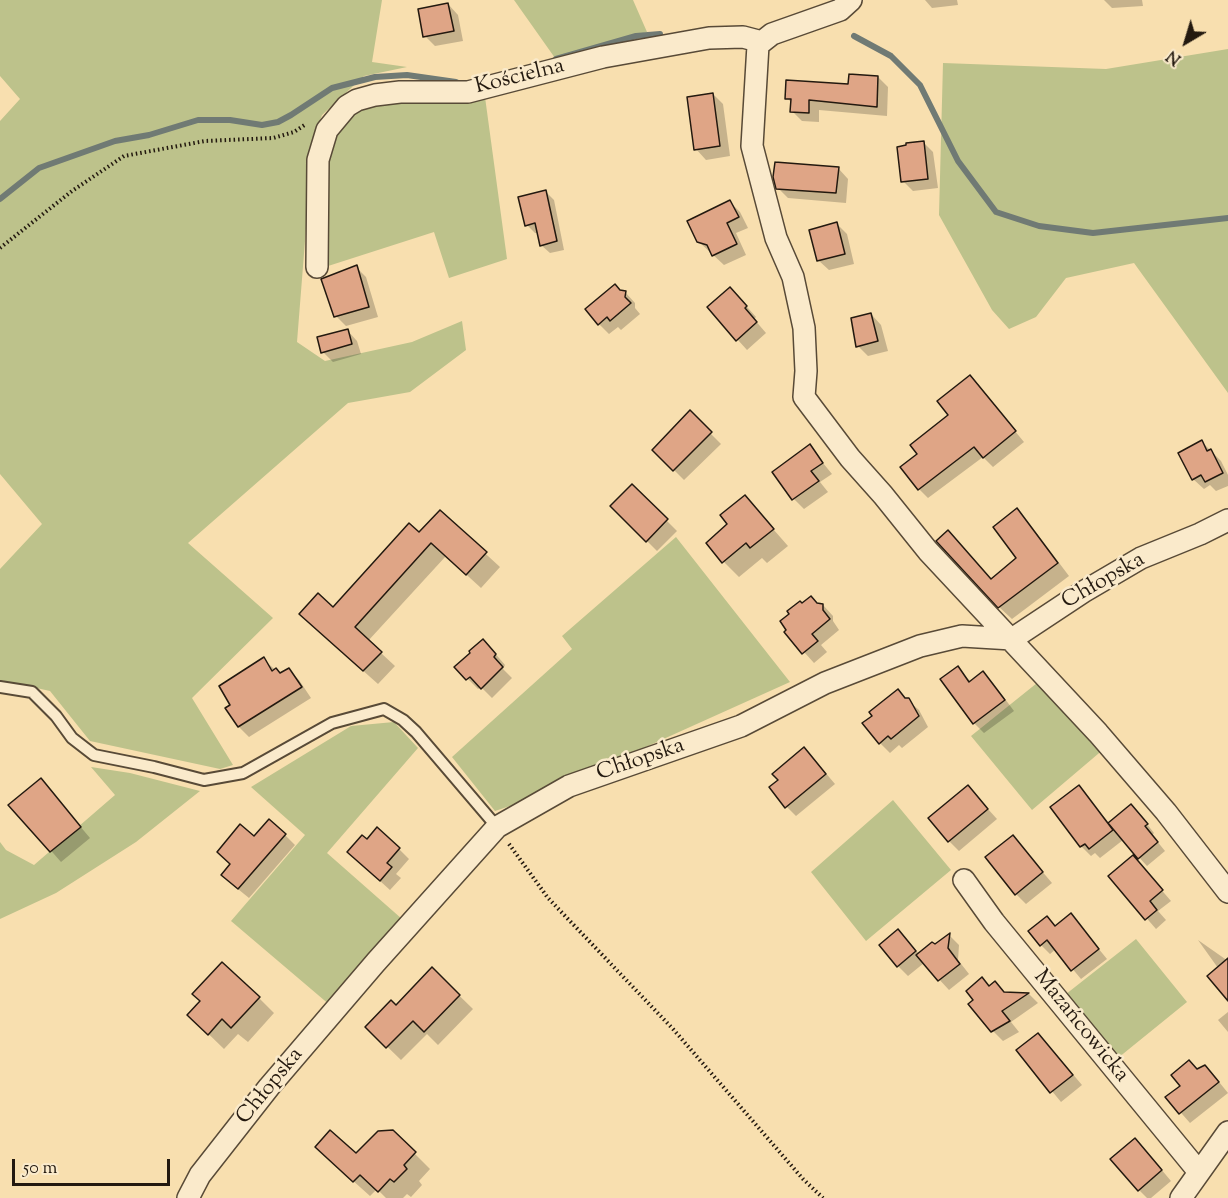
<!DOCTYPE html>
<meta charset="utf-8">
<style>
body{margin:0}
#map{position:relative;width:1228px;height:1198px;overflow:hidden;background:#f8dfaf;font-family:"Sorts Mill Goudy",serif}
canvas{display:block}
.north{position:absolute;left:1156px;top:12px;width:60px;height:60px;-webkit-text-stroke:4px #faeacb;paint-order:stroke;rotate:218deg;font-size:16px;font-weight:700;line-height:24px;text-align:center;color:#23190f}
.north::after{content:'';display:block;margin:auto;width:21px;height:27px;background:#23190f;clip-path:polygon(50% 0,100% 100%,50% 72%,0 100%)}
.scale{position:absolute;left:12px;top:1159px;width:158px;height:27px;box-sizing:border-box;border:3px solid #23190f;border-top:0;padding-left:8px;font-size:18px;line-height:21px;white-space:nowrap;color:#23190f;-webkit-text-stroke:4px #faeacb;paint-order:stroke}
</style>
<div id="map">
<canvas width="1228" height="1198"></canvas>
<div class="north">N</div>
<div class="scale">50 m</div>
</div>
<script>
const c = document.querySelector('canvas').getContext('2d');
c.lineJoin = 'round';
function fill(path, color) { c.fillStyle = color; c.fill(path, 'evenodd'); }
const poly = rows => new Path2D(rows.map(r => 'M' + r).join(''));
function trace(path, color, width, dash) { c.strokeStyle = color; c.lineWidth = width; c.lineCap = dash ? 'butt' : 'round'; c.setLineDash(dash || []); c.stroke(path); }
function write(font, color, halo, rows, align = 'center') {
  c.font = font + ' "Sorts Mill Goudy",serif'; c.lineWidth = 5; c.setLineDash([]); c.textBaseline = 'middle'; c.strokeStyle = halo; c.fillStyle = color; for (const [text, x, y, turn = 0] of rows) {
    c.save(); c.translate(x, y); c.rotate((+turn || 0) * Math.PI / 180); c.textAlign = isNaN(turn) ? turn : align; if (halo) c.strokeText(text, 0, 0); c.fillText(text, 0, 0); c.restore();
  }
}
const green = poly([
 [0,0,382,0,372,62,407,67,364,76,322,115,313,140,297,342,325,361,412,342,462,321,466,350,410,392,348,403,188,543,273,618,192,698,233,765,220,769,90,741,50,691,0,680,0,569,42,524,0,474,0,121,20,99,0,76],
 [514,0,633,0,647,32,555,58],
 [1228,49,1228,393,1134,263,1066,278,1036,317,1009,329,992,310,939,215,943,63,1106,69],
 [485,97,507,259,449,278,434,232,325,267,327,154,349,111,367,101],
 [676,537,790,682,528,800,495,811,452,757,572,649,562,636],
 [1042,679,1105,748,1032,810,971,736],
 [394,722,418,748,327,853,402,919,331,1006,231,921,305,835,251,787,351,726],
 [91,767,130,773,200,791,136,842,56,893,0,919,0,842,6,850,34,865,115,795],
 [893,800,951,870,866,941,811,872],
 [1136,939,1187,1002,1113,1062,1061,998]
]);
const shadow = poly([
 [925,0,957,0,958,5,932,8],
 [1104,0,1142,0,1143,6,1112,8],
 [448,4,458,15,463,41,435,46,425,36],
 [878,77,888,87,887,116,819,110,819,122,802,121,792,111,792,103,787,98,850,85],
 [713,94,723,104,730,156,706,160,696,149],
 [923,142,933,152,938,188,913,191,903,181],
 [838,168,848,179,846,203,788,198,778,188],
 [545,191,554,200,564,250,550,253,541,245,539,233,535,233,527,225],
 [730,202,740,212,748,228,736,233,746,255,724,265,698,241],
 [837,224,847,234,854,264,829,270,818,260],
 [356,267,366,277,378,317,346,326,336,316],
 [621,292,625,292,635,303,635,308,640,314,621,330,618,327,609,334,599,324],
 [740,299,756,317,754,319,766,333,747,350,709,308],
 [871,314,881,325,888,351,868,356,858,346],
 [347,330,357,341,361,354,333,362,323,352],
 [970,377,1024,442,993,467,983,457,928,498,919,489,919,454,950,416],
 [690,413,721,444,684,480,654,450],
 [1202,442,1221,461,1228,475,1228,486,1216,491,1210,485,1204,489,1193,479],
 [809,446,832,474,820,482,828,492,804,509,794,499,774,472],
 [632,486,677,531,657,551,612,506],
 [745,497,788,546,767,563,762,558,739,577,724,562,729,524],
 [1016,510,1029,523,1069,576,1012,619,999,607,991,580,1018,558],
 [440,512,500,567,481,588,446,556,368,641,395,666,378,684,315,628,334,609,419,534],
 [818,605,823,605,833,616,833,621,839,630,821,645,827,652,814,663,786,632],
 [493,651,505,665,503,669,512,678,492,698,481,687,478,689,457,668],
 [263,659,281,675,289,670,299,680,311,698,249,737,239,727,232,705],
 [958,668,971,682,983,673,993,683,1014,711,984,733,974,723],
 [906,699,919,710,928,727,902,748,899,745,890,753,880,743],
 [813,758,835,784,796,816,787,807],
 [41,780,90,838,61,862,11,805],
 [968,787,997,819,959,851,949,841],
 [1079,787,1110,824,1139,814,1154,833,1152,835,1165,851,1147,866,1123,840,1100,858,1095,853,1091,856,1081,846],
 [285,835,295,845,249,898,233,885,254,838],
 [1013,837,1052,883,1026,904,1016,894],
 [367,841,399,849,409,859,396,874,401,878,390,890,359,862],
 [1133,857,1171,901,1158,911,1166,920,1156,929,1110,876],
 [1071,915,1107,959,1081,979,1056,949,1050,954,1041,945,1056,927],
 [949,935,959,945,958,960,969,974,949,990,924,963,908,976,898,966,908,941,919,954],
 [1198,940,1228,961,1228,999,1218,968],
 [432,969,473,1009,438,1045,427,1034,401,1060,367,1027,396,1007],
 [990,987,1005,994,1029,994,1038,1003,1011,1022,1019,1032,1003,1041,993,1031],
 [259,998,274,1013,248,1042,238,1034,224,1049,189,1015],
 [1228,1012,1228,1032,1218,1020],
 [1048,1045,1082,1085,1061,1102,1018,1050],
 [1197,1070,1215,1077,1228,1093,1190,1123,1168,1098],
 [393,1132,430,1169,419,1181,422,1185,411,1197,407,1194,403,1198,386,1198,377,1189,370,1196,332,1162,356,1155],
 [1145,1150,1171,1181,1151,1198,1147,1198,1139,1190]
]);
const stream = poly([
 [854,36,891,56,920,85,958,161,996,212,1039,226,1093,233,1228,218],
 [556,59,636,36,660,34],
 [0,199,39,168,115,141,149,135,198,120,230,120,262,125,278,122,291,115,332,88,375,77,407,75,456,82]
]);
const building = poly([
 [448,3,454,31,423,37,418,9,448,3],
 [849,74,878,76,877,107,809,100,809,113,790,112,791,99,785,99,786,80,848,84,849,74],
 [713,93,720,146,694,150,687,97,713,93],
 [924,141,928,179,901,182,897,147,906,145,906,143,924,141],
 [775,162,839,167,836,193,776,189,773,177,775,162],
 [546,190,557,241,540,246,535,223,525,226,518,197,546,190],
 [730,200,739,217,727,223,737,244,712,256,707,245,697,242,687,221,730,200],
 [837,222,845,254,817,261,809,230,837,222],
 [357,265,369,307,334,317,321,279,357,265],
 [615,284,620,290,626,291,625,297,631,303,610,321,607,317,598,325,585,309,615,284],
 [730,287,747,306,745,308,757,322,736,341,707,307,730,287],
 [871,313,878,341,856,347,851,318,871,313],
 [348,329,352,344,321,353,317,337,348,329],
 [970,375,1016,431,983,458,974,447,918,490,900,467,917,454,910,445,948,415,937,401,970,375],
 [690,410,712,432,673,471,652,450,690,410],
 [1202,440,1207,451,1211,449,1223,473,1205,482,1201,475,1192,480,1178,453,1202,440],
 [810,444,823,463,811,471,819,481,792,500,772,472,810,444],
 [632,484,668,519,646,542,610,506,632,484],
 [745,495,774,529,750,548,746,543,722,563,706,543,727,524,720,515,745,495],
 [1017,508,1058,563,998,608,936,541,948,530,991,579,1016,558,993,527,1017,508],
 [440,510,487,552,466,575,431,543,355,627,382,652,363,671,299,614,318,593,333,607,409,523,419,532,440,510],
 [811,596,817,603,823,604,823,610,830,619,812,634,818,641,802,654,784,632,786,630,780,621,789,614,787,611,800,601,802,603,811,596],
 [483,639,496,654,494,657,503,667,481,689,470,677,466,680,454,667,470,653,469,651,483,639],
 [264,657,272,671,276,668,280,673,289,668,302,687,238,727,225,708,230,705,219,686,264,657],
 [958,666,969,682,983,671,1005,700,973,724,940,679,958,666],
 [898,689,905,698,909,698,919,716,891,739,888,736,879,744,862,723,872,716,869,712,898,689],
 [804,747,826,774,785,808,769,787,778,780,772,774,804,747],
 [41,778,81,827,50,852,8,805,41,778],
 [968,785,988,809,948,842,928,818,968,785],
 [1079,785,1113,830,1089,849,1085,844,1080,847,1050,807,1079,785],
 [1131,804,1148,824,1145,826,1158,842,1138,859,1108,823,1131,804],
 [269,819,286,834,238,889,221,875,230,864,217,852,240,824,254,836,269,819],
 [377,827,400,848,387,863,392,867,380,881,347,852,362,835,367,839,377,827],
 [1013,835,1043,872,1015,895,985,857,1013,835],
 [1133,855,1163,890,1150,901,1157,910,1145,920,1108,876,1133,855],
 [1071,913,1099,949,1071,971,1047,940,1040,946,1028,931,1047,916,1055,926,1071,913],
 [898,929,916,951,897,967,879,945,898,929],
 [950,933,948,948,960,964,938,981,916,955,932,942,935,944,950,933],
 [1228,958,1228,1001,1207,976,1228,958],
 [222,962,260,997,231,1028,222,1019,208,1035,187,1015,200,1001,192,994,222,962],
 [432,967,460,995,424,1032,413,1021,386,1048,365,1027,391,1000,396,1005,432,967],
 [982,977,989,986,995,981,1004,992,1029,993,1002,1011,1010,1021,991,1032,968,1004,973,1000,966,991,982,977],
 [1038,1033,1073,1075,1050,1093,1016,1050,1038,1033],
 [1189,1060,1197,1069,1205,1065,1219,1082,1179,1114,1165,1097,1180,1086,1171,1075,1189,1060],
 [330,1130,356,1153,378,1131,393,1130,416,1152,404,1165,407,1169,394,1182,390,1179,378,1192,360,1175,353,1182,315,1147,330,1130],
 [1135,1138,1162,1170,1138,1191,1110,1159,1135,1138]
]);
const path = poly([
 [0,248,72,191,124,156,205,141,273,138,294,132,306,124],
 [509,844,548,898,673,1029,803,1179,823,1198]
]);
const lane = poly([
 [0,687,32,692,56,716,72,738,94,755,154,767,204,780,243,773,332,723,384,709,403,720,416,732,497,827]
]);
const street = poly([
 [851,0,840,10,772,34,758,45,752,146,776,238,793,277,804,328,806,371,804,397,850,458,883,495,928,551,1098,733,1166,812,1228,892],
 [317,267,318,160,327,130,347,106,357,100,375,95,400,92,468,92,603,57,709,38,743,37,762,42],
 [964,880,994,922,1199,1172],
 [188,1198,200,1175,269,1087,376,962,497,827,569,786,741,726,825,683,920,646,962,636,1012,639,1083,592,1141,558,1200,534,1228,520],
 [1181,1198,1228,1132]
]);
const streetNames = [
 ["Kościelna",520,78,-14],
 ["Chłopska",1104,582,-30],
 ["Chłopska",641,761,-19],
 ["Mazańcowicka",1080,1027,51],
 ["Chłopska",271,1087,-51]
];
fill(green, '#bdc28b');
fill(shadow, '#0003');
trace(stream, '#707a74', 6);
fill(building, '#dfa586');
trace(building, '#23190f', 1.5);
trace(lane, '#584a37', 14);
trace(street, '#584a37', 24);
trace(path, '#23190f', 4, [1.5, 3]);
trace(lane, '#faeacb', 10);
trace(street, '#faeacb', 21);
write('22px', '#23190f', '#faeacb', streetNames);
</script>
